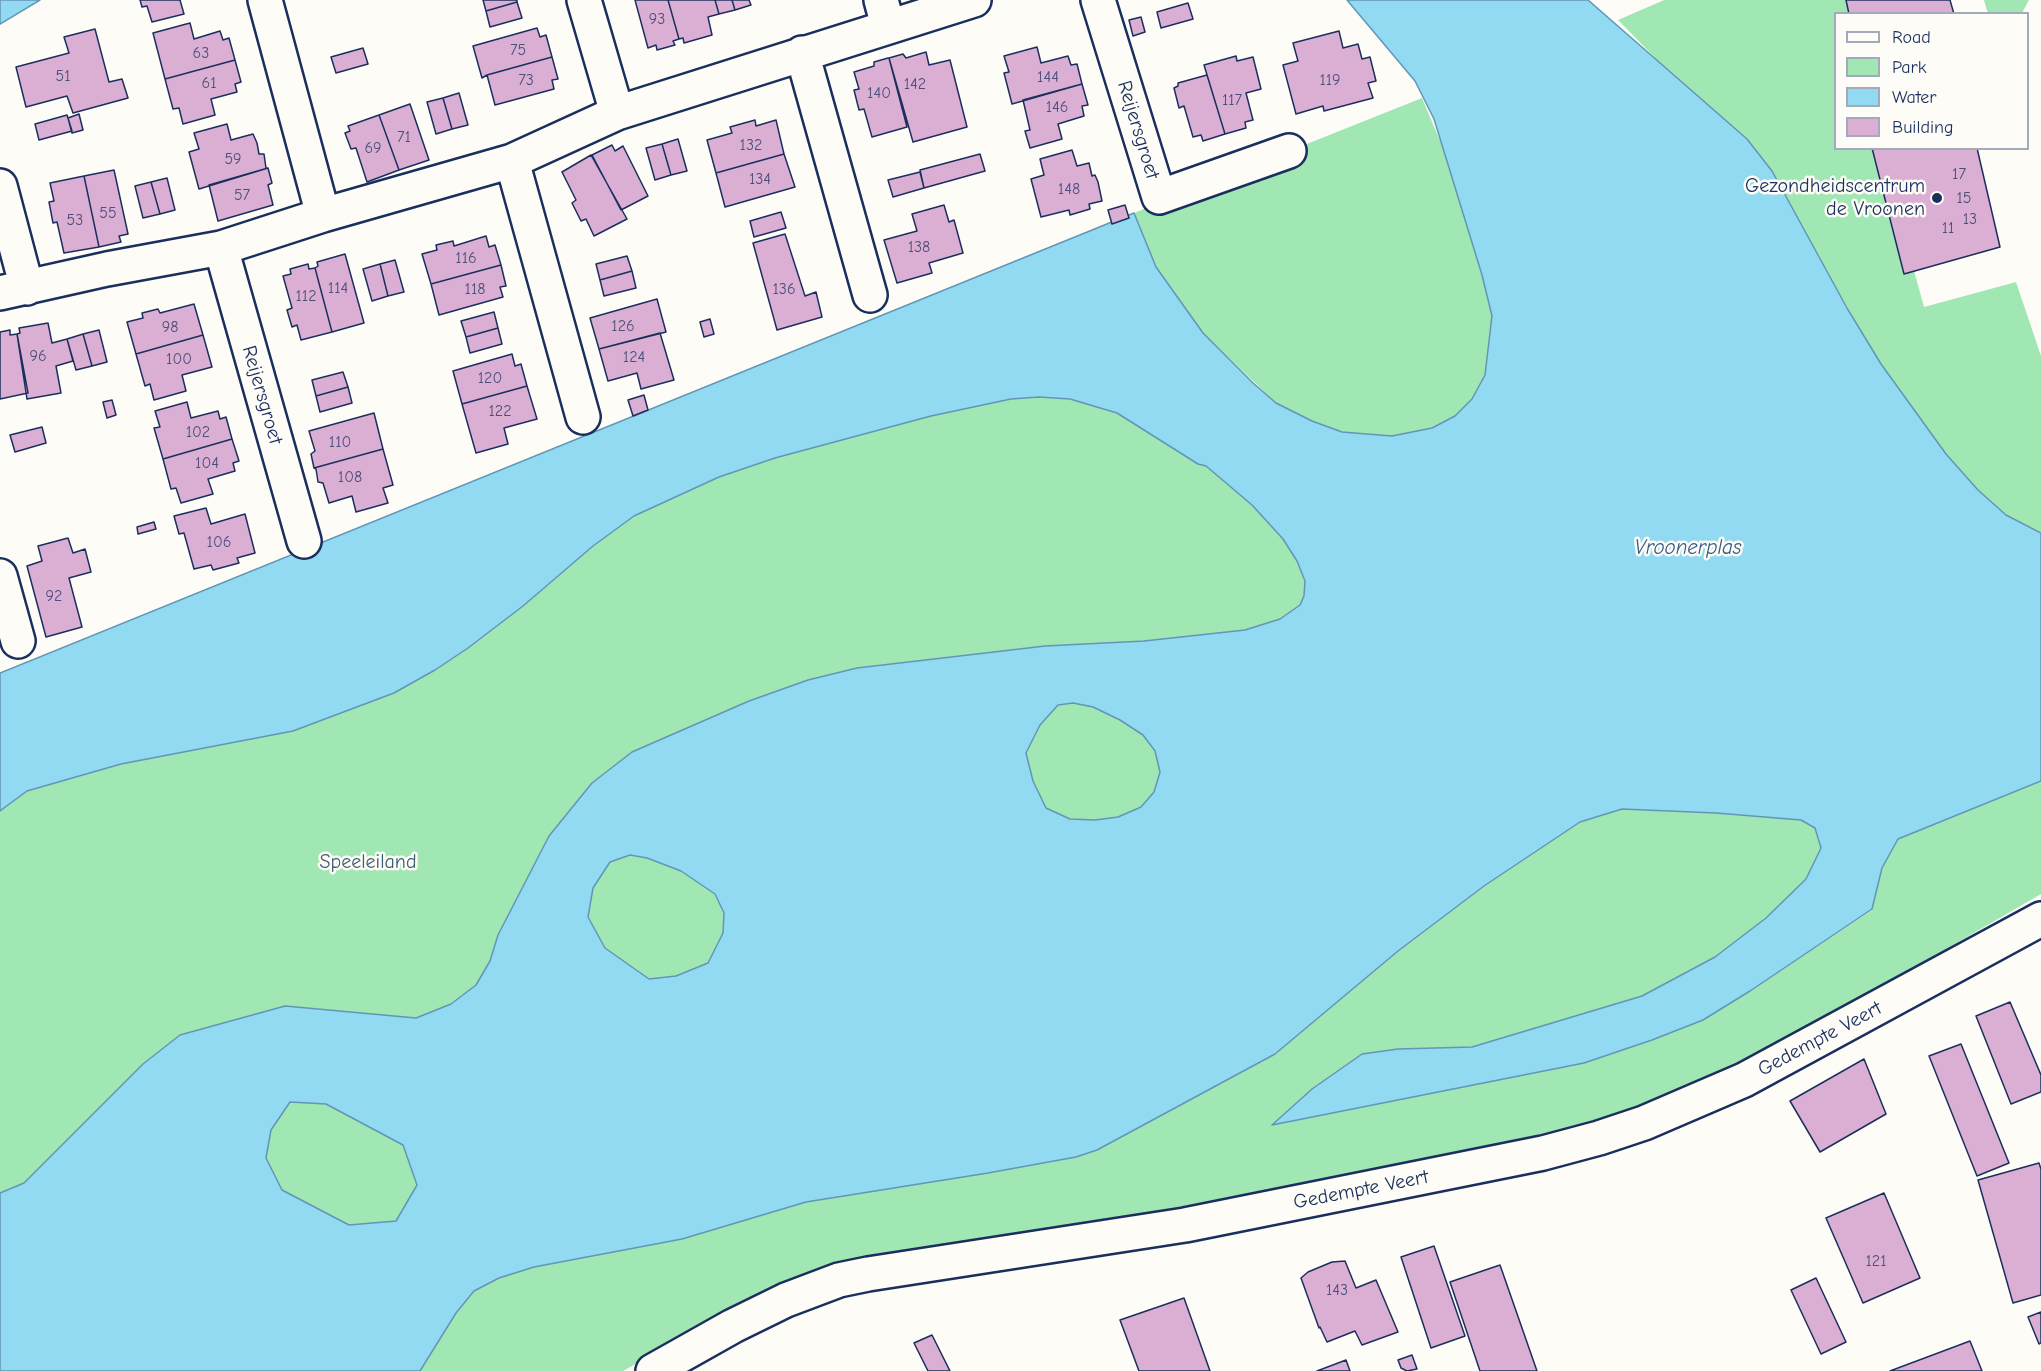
<!DOCTYPE html>
<style>
body{margin:0}
#map{position:relative;width:2041px;height:1371px;overflow:hidden;background:#fdfcf7;font-family:"Comic Neue",sans-serif}
canvas{display:block}
.legend{position:absolute;left:1834px;top:12px;width:195px;height:138px;box-sizing:border-box;background:#fdfcf7;border:2px solid #a3aaba;margin:0;padding:8px 10px;list-style:none;font-size:18px;color:#1b2f5e}
.legend li{display:flex;align-items:center;gap:12px;height:30px}
.legend b{width:30px;border:2px solid #a3aaba}
</style>
<div id="map">
<canvas width="2041" height="1371"></canvas>
<ul class="legend">
<li><b style="height:8px;background:#fdfcf7"></b>Road</li>
<li><b style="height:16px;background:#a1e7b4"></b>Park</li>
<li><b style="height:16px;background:#91daf2"></b>Water</li>
<li><b style="height:16px;background:#dbafd3"></b>Building</li>
</ul>
</div>
<script>
const c = document.querySelector('canvas').getContext('2d');
c.lineJoin = 'round';
function fill(path, color) { c.fillStyle = color; c.fill(path, 'evenodd'); }
const poly = rows => new Path2D(rows.map(r => 'M' + r).join(''));
function trace(path, color, width, dash) { c.strokeStyle = color; c.lineWidth = width; c.lineCap = dash ? 'butt' : 'round'; c.setLineDash(dash || []); c.stroke(path); }
function write(font, color, halo, rows, align = 'center') {
  c.font = font + ' "Comic Neue",sans-serif'; c.lineWidth = 5; c.setLineDash([]); c.textBaseline = 'middle'; c.strokeStyle = halo; c.fillStyle = color; for (const [text, x, y, turn = 0] of rows) {
    c.save(); c.translate(x, y); c.rotate((+turn || 0) * Math.PI / 180); c.textAlign = isNaN(turn) ? turn : align; if (halo) c.strokeText(text, 0, 0); c.fillText(text, 0, 0); c.restore();
  }
}
const green = poly([
 [1664,0,1853,0,1857,13,1836,14,1836,148,1896,149,1884,161,1924,307,2016,282,2041,356,2041,533,2006,515,1978,490,1946,454,1881,364,1813,249,1675,75,1662,65,1618,20],
 [1984,0,2029,0,2022,13,1988,14],
 [1422,98,1443,148,1482,275,1492,316,1485,375,1472,399,1455,416,1432,428,1392,436,1342,432,1312,421,1276,403,1203,333,1156,267,1134,213],
 [1039,397,1077,400,1117,413,1198,464,1206,466,1252,505,1283,539,1297,561,1305,581,1304,596,1300,605,1280,619,1245,630,1144,641,1045,646,857,668,808,680,749,701,692,727,498,935,490,961,476,985,450,1004,416,1018,285,1006,180,1035,143,1064,24,1183,0,1193,0,811,27,791,121,764,293,731,394,693,435,670,468,648,523,606,593,546,634,516,719,477,775,458,931,416,1011,399],
 [1073,703,1093,707,1120,720,1143,735,1155,752,1160,772,1154,792,1141,807,1118,817,1095,820,1070,819,1046,808,1033,781,1026,753,1040,725,1058,705],
 [2041,781,2041,894,1758,1058,1693,1086,1559,1135,756,1298,623,1371,420,1371,456,1313,474,1291,499,1278,534,1267,682,1239,806,1202,1076,1157,1275,1054,1398,951,1484,886,1580,822,1622,809,1716,813,1801,820,1815,828,1821,848,1806,879,1766,918,1715,957,1642,996,1472,1047,1398,1049,1584,1063,1652,1040,1703,1020,1750,991,1872,910,1882,868,1898,839],
 [630,855,647,858,681,871,715,894,724,913,723,933,708,963,676,976,649,979,605,948,588,916,593,888,610,862],
 [290,1101,326,1104,403,1145,417,1185,396,1221,349,1225,282,1190,266,1158,271,1130]
]);
const water = poly([
 [0,0,40,0,0,24,0,0],
 [1347,0,1588,0,1747,139,1772,171,1847,308,1881,364,1946,454,1978,490,2006,515,2041,533,2041,781,1898,839,1882,868,1872,909,1750,991,1703,1020,1652,1040,1584,1063,1272,1125,1312,1089,1362,1054,1398,1049,1472,1047,1642,996,1715,957,1766,918,1806,879,1821,848,1815,828,1801,820,1716,813,1622,809,1580,822,1484,886,1398,951,1275,1054,1097,1150,1076,1157,988,1173,806,1202,682,1239,534,1267,499,1278,474,1291,456,1313,420,1371,0,1371,0,1193,24,1183,143,1064,180,1035,285,1006,416,1018,451,1004,476,985,490,961,498,935,549,836,592,783,632,752,749,701,808,680,857,668,1045,646,1144,641,1245,630,1280,619,1300,605,1304,596,1305,581,1297,561,1283,539,1252,505,1206,466,1198,464,1117,413,1070,399,1039,397,1011,399,931,416,775,458,719,477,634,516,593,546,523,606,468,648,435,670,394,693,293,731,121,764,27,791,0,811,0,673,1134,213,1156,267,1203,333,1253,383,1276,403,1312,421,1342,432,1392,436,1432,428,1455,416,1472,399,1485,375,1492,316,1482,275,1434,119,1415,81,1347,0],
 [1073,703,1093,707,1120,720,1143,735,1155,751,1160,772,1154,792,1141,807,1118,817,1095,820,1070,819,1046,808,1033,781,1026,753,1040,725,1058,705,1073,703],
 [630,855,647,858,681,871,715,894,724,913,723,933,708,963,676,976,649,979,605,948,588,917,593,888,610,862,630,855],
 [290,1102,326,1104,403,1145,417,1185,396,1221,349,1225,282,1190,266,1158,271,1130,290,1102]
]);
const building = poly([
 [140,0,180,0,184,14,152,22,147,6,142,7,140,0],
 [483,0,517,0,517,2,486,11,483,0],
 [635,0,668,0,679,39,673,41,675,45,657,50,656,45,648,48,635,0],
 [668,0,715,0,719,14,708,17,712,35,684,43,683,38,679,39,668,0],
 [715,0,732,0,735,10,719,14,715,0],
 [732,0,749,0,751,5,735,10,732,0],
 [1846,0,1950,0,1954,14,1849,14,1846,0],
 [517,2,522,18,490,27,486,11,517,2],
 [1188,3,1193,19,1161,28,1157,12,1188,3],
 [1141,17,1145,32,1133,36,1129,20,1141,17],
 [190,23,194,39,220,31,223,40,229,38,235,60,165,79,153,33,190,23],
 [537,28,540,37,546,35,552,57,487,75,482,78,473,46,537,28],
 [95,29,109,82,122,79,128,98,73,113,67,96,26,107,16,67,69,53,64,37,95,29],
 [1339,31,1343,48,1358,44,1362,59,1370,57,1376,81,1368,83,1373,98,1324,111,1323,106,1296,114,1283,65,1298,61,1293,43,1339,31],
 [1037,47,1041,63,1068,56,1071,65,1077,64,1082,84,1012,104,1004,73,1009,72,1004,56,1037,47],
 [363,48,368,64,336,73,331,57,363,48],
 [926,52,929,65,950,60,967,127,913,142,889,58,903,54,906,58,926,52],
 [1236,56,1237,61,1253,57,1261,89,1246,93,1253,120,1245,122,1246,128,1225,134,1204,65,1236,56],
 [552,57,558,79,552,80,554,89,495,105,487,75,552,57],
 [888,58,889,58,907,127,872,137,864,109,859,110,854,90,859,89,854,72,874,66,874,62,888,58],
 [235,60,241,82,235,84,237,92,211,99,215,115,183,124,179,108,173,109,165,79,235,60],
 [1207,75,1225,134,1203,141,1201,135,1193,137,1184,106,1179,108,1174,88,1178,86,1178,83,1207,75],
 [1082,84,1088,105,1082,106,1084,116,1058,124,1062,139,1030,148,1025,131,1030,130,1023,100,1082,84],
 [459,93,468,125,452,129,443,98,459,93],
 [443,98,452,129,436,134,427,102,443,98],
 [410,104,429,160,399,170,379,115,410,104],
 [79,114,83,130,72,133,68,118,79,114],
 [67,115,72,131,39,140,35,124,67,115],
 [379,115,399,170,367,182,356,148,351,149,345,133,350,131,348,126,379,115],
 [755,120,756,126,776,120,784,154,716,173,707,140,732,133,730,127,755,120],
 [227,124,231,140,253,134,257,143,259,154,264,154,266,168,268,168,199,189,189,152,199,149,194,133,227,124],
 [678,139,687,171,671,175,662,144,678,139],
 [662,144,671,175,655,180,646,148,662,144],
 [612,145,615,151,623,146,648,196,621,210,592,155,612,145],
 [1872,148,1977,148,2000,247,1904,274,1872,148],
 [1072,150,1077,166,1089,163,1092,176,1095,175,1098,182,1102,201,1089,204,1090,209,1070,215,1069,210,1041,217,1031,179,1044,175,1040,159,1072,150],
 [784,154,795,187,725,207,716,173,784,154],
 [980,154,985,171,924,188,920,170,980,154],
 [591,155,627,219,594,236,586,219,581,221,572,203,576,200,562,172,591,155],
 [268,168,272,183,268,185,273,205,218,221,209,185,268,168],
 [114,170,128,234,119,236,121,242,99,247,84,176,114,170],
 [920,172,924,188,893,197,888,180,920,172],
 [84,176,99,247,64,253,57,222,53,223,49,202,54,201,50,183,84,176],
 [167,178,175,210,160,214,151,182,167,178],
 [151,182,160,214,143,218,135,186,151,182],
 [944,205,949,222,954,220,963,253,929,263,932,273,897,283,884,240,917,231,912,214,944,205],
 [1125,205,1129,218,1112,224,1108,210,1125,205],
 [781,212,786,228,754,237,750,221,781,212],
 [785,234,805,296,816,292,822,317,777,330,753,243,785,234],
 [486,236,489,247,495,245,501,265,431,284,422,254,437,250,436,245,453,241,454,246,486,236],
 [345,254,364,323,332,332,315,268,318,266,317,262,345,254],
 [627,256,632,271,600,280,596,264,627,256],
 [395,260,404,292,388,296,380,264,395,260],
 [308,264,309,269,315,268,332,332,301,340,297,325,292,327,287,310,292,308,283,276,291,274,290,269,308,264],
 [380,264,388,296,372,301,363,269,380,264],
 [501,265,506,286,500,287,503,297,439,315,431,284,501,265],
 [632,271,636,288,604,296,600,280,632,271],
 [657,299,666,332,599,349,590,318,657,299],
 [194,304,203,335,136,354,127,322,143,318,142,313,158,309,160,313,194,304],
 [494,312,498,328,466,337,461,321,494,312],
 [710,319,714,334,704,337,700,322,710,319],
 [48,323,52,343,67,339,73,361,56,366,61,393,27,399,17,334,20,333,19,328,48,323],
 [498,328,502,344,470,353,466,337,498,328],
 [10,330,10,335,17,334,28,393,0,399,0,332,10,330],
 [99,330,107,362,92,366,83,334,99,330],
 [660,333,674,380,641,389,637,373,608,381,599,349,660,333],
 [83,334,92,366,76,370,67,339,83,334],
 [203,335,212,367,182,375,186,391,154,400,150,384,145,386,136,354,203,335],
 [512,354,515,366,521,364,527,386,462,404,453,371,512,354],
 [343,372,348,387,316,396,312,380,343,372],
 [527,386,537,419,504,428,508,444,476,453,462,404,527,386],
 [348,387,352,403,320,412,316,396,348,387],
 [644,395,648,410,633,416,628,400,644,395],
 [112,400,116,415,107,418,103,402,112,400],
 [187,402,191,418,218,411,220,419,226,417,232,439,163,459,154,428,160,427,155,411,187,402],
 [374,413,383,449,314,468,311,454,315,451,309,431,374,413],
 [42,427,46,443,15,452,10,435,42,427],
 [232,439,239,461,233,463,235,471,208,479,213,494,181,503,176,488,171,489,163,459,232,439],
 [383,449,393,485,383,488,388,503,356,512,352,496,329,503,323,483,318,482,316,469,314,468,383,449],
 [206,508,211,524,245,514,255,553,237,558,239,563,213,570,211,565,194,569,184,533,179,534,174,516,206,508],
 [154,522,156,529,138,534,137,527,154,522],
 [68,538,73,553,85,549,91,572,69,578,82,627,46,637,27,566,42,561,38,546,68,538],
 [2010,1002,2041,1075,2041,1092,2011,1104,1976,1016,2010,1002],
 [1961,1044,2009,1163,1977,1176,1929,1056,1961,1044],
 [1864,1059,1886,1114,1820,1152,1790,1101,1864,1059],
 [2039,1163,2041,1169,2041,1295,2013,1303,1978,1180,2039,1163],
 [1884,1193,1920,1278,1863,1303,1826,1218,1884,1193],
 [1434,1246,1465,1336,1431,1348,1401,1257,1434,1246],
 [1345,1261,1356,1288,1376,1280,1398,1332,1362,1345,1355,1331,1327,1342,1320,1327,1319,1328,1301,1278,1308,1272,1332,1262,1345,1261],
 [1500,1265,1537,1371,1480,1371,1450,1282,1500,1265],
 [1816,1278,1846,1342,1821,1354,1791,1290,1816,1278],
 [1184,1298,1210,1371,1139,1371,1120,1320,1184,1298],
 [2041,1312,2041,1343,2039,1344,2028,1317,2041,1312],
 [932,1335,950,1371,928,1371,914,1343,932,1335],
 [1970,1341,1982,1371,1890,1371,1970,1341],
 [1412,1355,1417,1369,1407,1371,1401,1368,1398,1360,1412,1355],
 [1346,1360,1350,1371,1317,1371,1346,1360]
]);
const minor = poly([
 [265,0,323,215],
 [584,0,617,113],
 [881,0,888,26],
 [1098,0,1159,197,1289,151],
 [802,53,870,295],
 [512,161,583,417],
 [0,186,27,288],
 [221,248,304,541],
 [0,293,107,269,221,248,323,215,512,161,617,113,974,0],
 [0,576,18,641],
 [653,1371,733,1326,786,1300,839,1280,868,1274,1185,1225,1543,1153,1599,1138,1644,1123,1744,1080,2041,919]
]);
const markers = [
 [1937,198,6,"#1b2f5e"]
];
const numberNames = [
 ["93",657,19],
 ["75",518,50],
 ["63",201,53],
 ["51",63,76],
 ["144",1048,77],
 ["73",526,80],
 ["119",1330,80],
 ["61",209,83],
 ["142",915,84],
 ["140",879,93],
 ["117",1232,100],
 ["146",1057,107],
 ["71",404,137],
 ["132",751,145],
 ["69",373,148],
 ["59",233,159],
 ["17",1959,174],
 ["134",760,179],
 ["148",1069,189],
 ["57",242,195],
 ["15",1964,198],
 ["55",108,213],
 ["13",1970,219],
 ["53",75,220],
 ["11",1948,228],
 ["138",919,247],
 ["116",466,258],
 ["114",338,288],
 ["118",475,289],
 ["136",784,289],
 ["112",306,296],
 ["126",623,326],
 ["98",170,327],
 ["96",38,356],
 ["124",634,357],
 ["100",179,359],
 ["120",490,378],
 ["122",500,411],
 ["102",198,432],
 ["110",340,442],
 ["104",207,463],
 ["108",350,477],
 ["106",219,542],
 ["92",54,596],
 ["121",1876,1261],
 ["143",1337,1290]
];
const streetNames = [
 ["Reijersgroet",1138,130,73],
 ["Reijersgroet",262,395,74],
 ["Gedempte Veert",1820,1039,-28],
 ["Gedempte Veert",1361,1190,-11]
];
const poiNames = [
 ["Gezondheidscentrum",1925,186],
 ["de Vroonen",1925,209]
];
const parkNames = [
 ["Speeleiland",368,862]
];
const waterNames = [
 ["Vroonerplas",1688,548]
];
fill(green, '#a1e7b4');
fill(water, '#91daf2');
trace(water, '#6296b7', 1.5);
fill(building, '#dbafd3');
trace(building, '#1b2f5e', 1.5);
trace(minor, '#1b2f5e', 38);
trace(minor, '#fdfcf7', 33);
for (const [x, y, r, color] of markers) { const dot = new Path2D(); dot.arc(x, y, r, 0, 2 * Math.PI); c.fillStyle = color; c.fill(dot); trace(dot, '#fdfcf7', 2); }
write('16px', '#4b4f7b', null, numberNames);
write('20px', '#1b2f5e', '#fdfcf7', streetNames);
write('20px', '#1b2f5e', '#fdfcf7', poiNames, 'right');
write('20px', '#3c5d74', '#fdfcf7', parkNames);
write('italic 21px', '#385a83', '#fdfcf7', waterNames);
</script>
